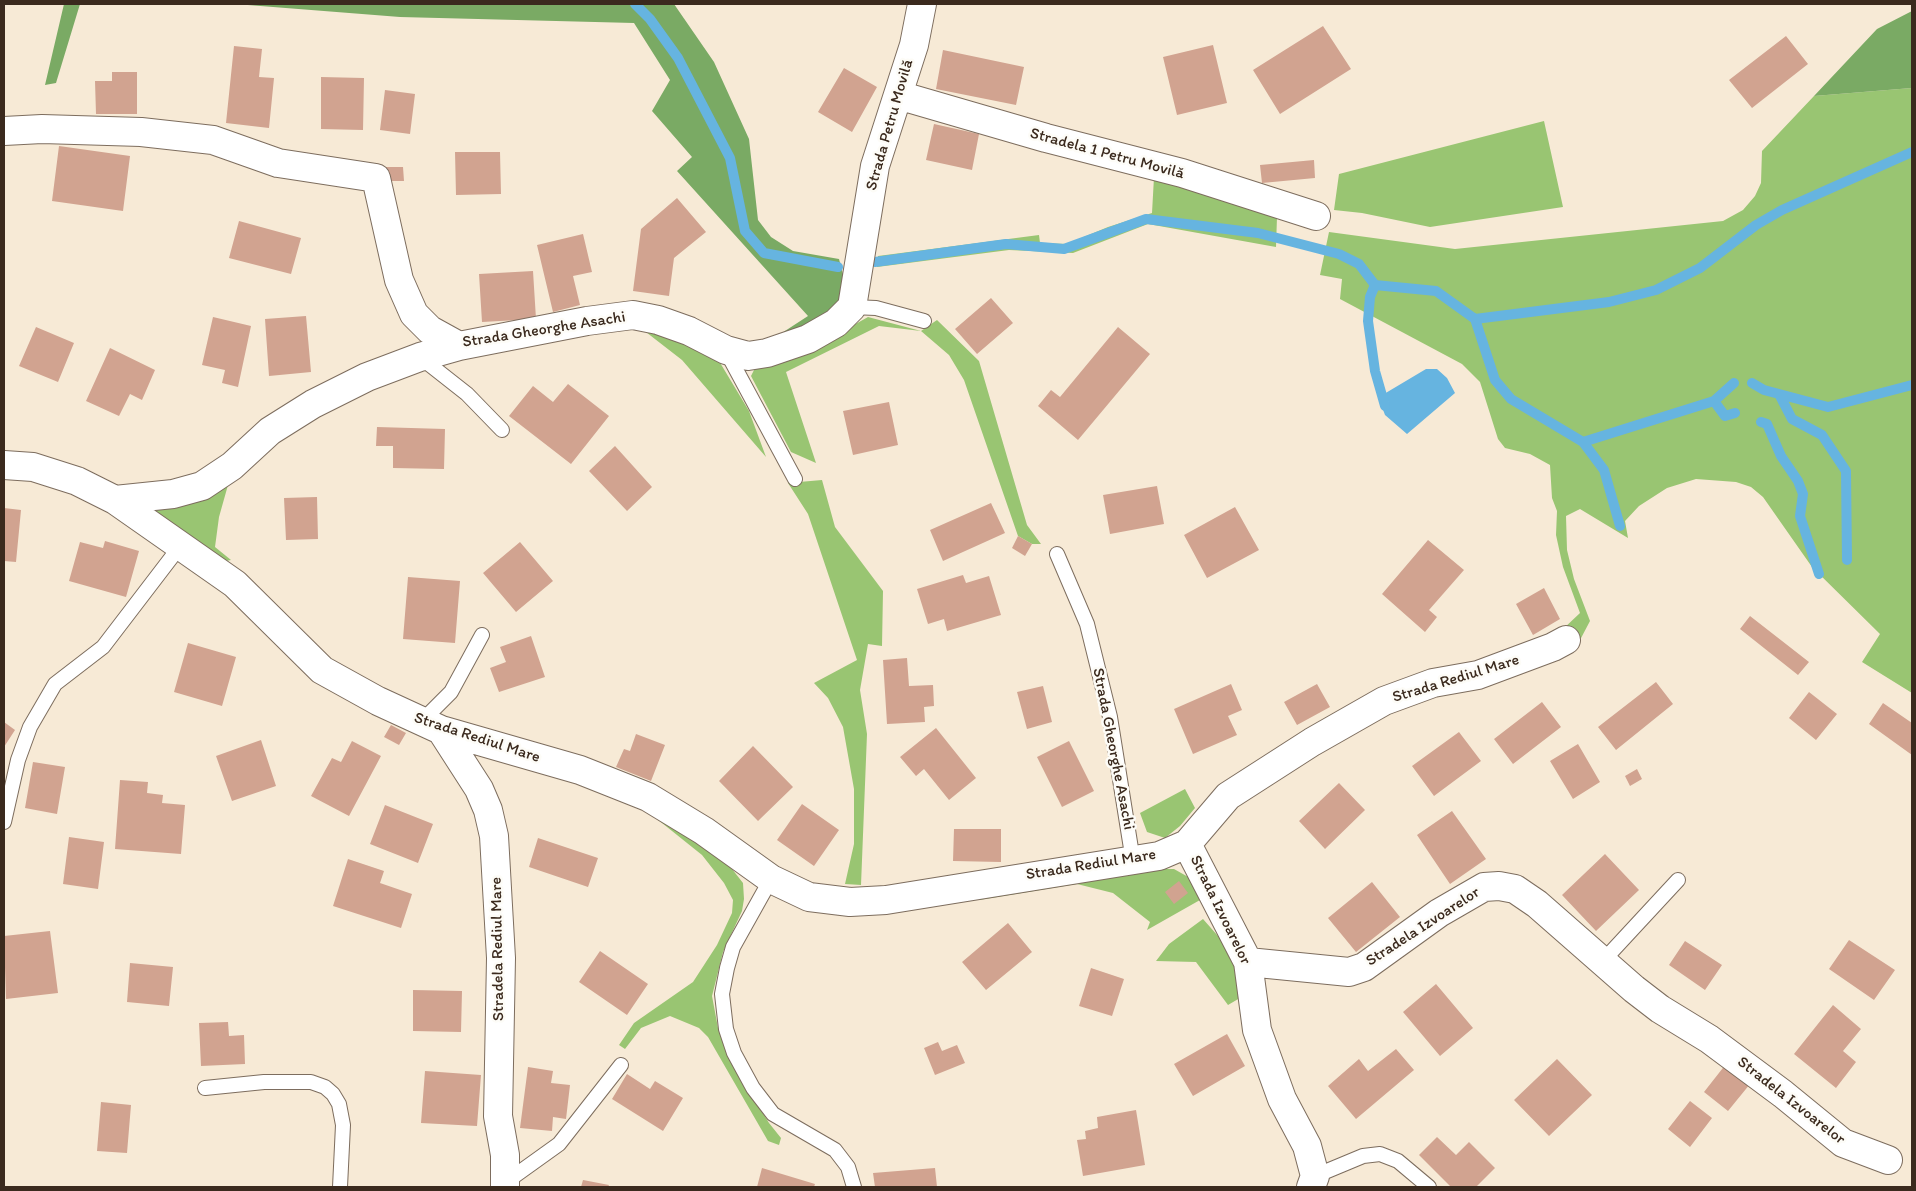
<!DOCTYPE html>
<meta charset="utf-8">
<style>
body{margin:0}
#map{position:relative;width:1916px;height:1191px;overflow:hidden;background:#f7ead6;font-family:Itim,sans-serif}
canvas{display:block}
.frame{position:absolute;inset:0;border:5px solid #3b2a1e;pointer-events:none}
</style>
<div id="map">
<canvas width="1916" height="1191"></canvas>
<div class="frame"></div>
</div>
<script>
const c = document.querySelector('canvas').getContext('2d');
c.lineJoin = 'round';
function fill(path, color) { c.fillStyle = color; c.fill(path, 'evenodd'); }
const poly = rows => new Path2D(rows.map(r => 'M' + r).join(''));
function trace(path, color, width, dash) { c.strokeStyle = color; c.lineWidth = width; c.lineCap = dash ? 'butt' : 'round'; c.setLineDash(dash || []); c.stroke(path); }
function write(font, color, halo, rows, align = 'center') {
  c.font = font + ' Itim,sans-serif'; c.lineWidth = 5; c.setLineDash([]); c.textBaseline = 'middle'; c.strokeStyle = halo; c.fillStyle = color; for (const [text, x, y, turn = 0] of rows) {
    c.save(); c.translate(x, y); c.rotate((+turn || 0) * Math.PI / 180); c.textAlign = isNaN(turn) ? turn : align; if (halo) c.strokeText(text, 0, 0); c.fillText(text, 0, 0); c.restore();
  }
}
const green = poly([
 [1912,88,1912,693,1862,662,1880,634,1812,567,1763,497,1751,487,1736,482,1696,479,1667,488,1639,506,1625,521,1628,538,1580,509,1566,516,1567,550,1574,579,1590,621,1580,640,1562,630,1580,613,1563,567,1556,535,1557,511,1552,498,1550,465,1530,454,1505,448,1498,439,1480,382,1462,364,1340,299,1342,279,1320,275,1329,232,1455,249,1723,221,1743,210,1755,196,1761,183,1762,151,1814,96],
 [1544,121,1563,207,1430,227,1362,213,1334,210,1339,174],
 [1154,177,1277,217,1276,247,1148,224,1073,253,1009,250,877,267,878,256,1039,235,1040,243,1067,244,1108,227,1152,213],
 [868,317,921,331,937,320,979,361,1027,525,1041,544,1032,544,1018,536,964,380,949,355,921,331,879,326,786,372,816,463,791,452,751,376,756,366,813,348],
 [633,322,687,337,719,361,749,411,766,457,682,360],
 [822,480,835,527,883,591,882,646,868,644,860,690,867,734,861,885,845,884,854,844,854,789,843,727,828,698,814,683,857,660,808,514,788,483],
 [228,485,219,517,215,547,231,560,221,562,132,504,204,497],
 [1185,789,1195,808,1180,826,1165,838,1147,832,1140,813],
 [647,811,725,860,743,883,744,899,742,911,723,952,712,996,718,1028,735,1068,769,1123,781,1138,779,1145,768,1141,708,1037,699,1028,670,1016,641,1028,625,1049,619,1045,634,1023,693,982,717,945,732,913,733,900,724,883,702,855],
 [1154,869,1174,869,1190,878,1200,900,1147,930,1150,922,1113,893,1077,884,979,900,978,893],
 [1203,919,1240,961,1245,995,1228,1005,1196,962,1156,961,1169,944]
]);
const forest = poly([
 [64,4,80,4,56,83,45,85],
 [235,4,674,4,714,62,749,139,758,220,771,237,793,251,839,259,846,286,842,304,806,329,768,342,808,316,677,171,692,157,652,111,670,80,634,23,400,17],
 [1912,11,1912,88,1814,96,1877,29]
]);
const water = poly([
 [1426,369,1437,369,1447,378,1455,393,1407,434,1385,415,1382,407,1389,403,1384,394]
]);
const stream = poly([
 [635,4,650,19,678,58,730,158,745,231,764,253,838,267],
 [875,262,1006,244,1064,249,1146,219,1258,233,1339,254,1359,264,1375,285,1436,291,1475,319,1609,302,1656,290,1700,268,1756,225,1782,210,1912,152],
 [1375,285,1370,297,1368,321,1375,371,1385,406],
 [1475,319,1495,380,1511,399,1583,442,1714,401,1734,383],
 [1752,383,1764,390,1828,407,1912,385],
 [1779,394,1792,419,1822,435,1846,471,1847,560],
 [1714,401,1725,416,1735,413],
 [1761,422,1767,424,1781,456,1798,481,1803,494,1800,516,1819,574],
 [1583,442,1604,470,1620,526]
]);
const building = poly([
 [1323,26,1351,69,1280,114,1253,70],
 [1786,36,1808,64,1752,108,1729,80],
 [1213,45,1227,103,1177,115,1163,57],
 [234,46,262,49,259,77,274,78,269,128,226,123],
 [943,50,1024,67,1016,105,936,89],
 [844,68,877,87,852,132,818,112],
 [112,72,137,72,137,114,96,114,95,81,112,81],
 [321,77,364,78,363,130,321,129],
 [385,90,415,94,410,134,380,130],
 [934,124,979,134,972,170,926,160],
 [59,146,130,156,123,211,52,201],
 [455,152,500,152,501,194,456,195],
 [1314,160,1315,178,1262,183,1260,165],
 [386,167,403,167,404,181,387,181],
 [677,198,706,232,674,258,669,296,633,291,641,229],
 [239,221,301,238,291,274,229,258],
 [583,234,592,272,573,276,580,305,553,312,537,245],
 [533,271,536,319,482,322,479,274],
 [991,298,1013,323,977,354,955,329],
 [306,316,311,372,269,376,265,319],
 [213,317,251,326,238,387,222,383,225,370,202,365],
 [36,327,74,343,58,382,19,366],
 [1118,327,1150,354,1078,440,1038,406,1051,390,1060,397],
 [110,348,155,370,142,400,130,394,119,416,86,401],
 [568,384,609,416,571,464,509,416,533,386,553,402],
 [889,402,898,445,853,455,843,411],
 [377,427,445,429,444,469,393,468,393,446,376,446],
 [615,446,652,487,627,511,589,471],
 [1157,486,1164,524,1110,534,1103,495],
 [317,497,318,539,286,540,284,498],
 [991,503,1005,533,943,561,930,530],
 [1235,507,1259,550,1207,578,1184,535],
 [4,508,21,510,16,562,4,561],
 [1018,536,1032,544,1025,556,1012,548],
 [1428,540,1464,570,1429,610,1437,617,1425,632,1382,594],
 [105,541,139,551,126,597,69,581,80,542,103,548],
 [520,542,553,581,516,612,483,573],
 [963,575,966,583,989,576,1001,615,947,631,944,619,928,624,917,589],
 [408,577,460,581,455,643,403,639],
 [1544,588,1560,619,1533,635,1516,604],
 [1750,616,1809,662,1798,675,1740,629],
 [531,636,545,677,499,692,490,668,506,662,500,647],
 [188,643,236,657,222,706,174,692],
 [907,658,909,686,933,685,934,706,924,707,925,722,887,724,883,660],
 [1656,682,1673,704,1616,750,1598,727],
 [1231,684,1242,710,1228,716,1237,735,1193,754,1174,709],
 [1317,684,1330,707,1297,725,1284,702],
 [1043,686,1052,722,1027,729,1017,692],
 [1809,692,1837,714,1816,740,1789,718],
 [1542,702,1561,727,1513,764,1494,739],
 [1883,703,1912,723,1912,755,1869,724],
 [4,722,15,730,4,747],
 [391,725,406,733,399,745,384,737],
 [936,728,976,778,949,800,924,769,916,776,900,757],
 [1459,732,1481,761,1434,796,1412,766],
 [636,734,665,745,651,781,616,767,624,749,630,751],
 [261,740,276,786,232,801,216,756],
 [352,741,381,756,349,816,311,796,332,758,341,762],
 [1069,741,1094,791,1062,807,1037,757],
 [1578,744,1600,782,1573,799,1550,761],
 [753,746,793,787,758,821,719,781],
 [33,762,65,767,57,814,25,808],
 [1637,769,1642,779,1630,786,1625,776],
 [120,780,148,782,147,793,163,795,162,803,185,805,181,854,115,849],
 [1339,783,1365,810,1325,849,1299,821],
 [802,804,839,830,814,866,777,840],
 [385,805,433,824,418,863,370,844],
 [1452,811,1486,859,1450,884,1417,835],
 [954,829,1001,829,1001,862,953,861],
 [69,837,104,842,98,889,63,884],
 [538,838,598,858,588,887,529,867],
 [1605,854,1639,890,1596,931,1562,895],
 [348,859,384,871,380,883,412,894,401,928,333,906],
 [1179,881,1188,893,1174,904,1165,892],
 [1372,882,1400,917,1356,952,1328,918],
 [1008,923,1032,952,986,990,962,962],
 [50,931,58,993,6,999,4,936],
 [1849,940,1895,970,1874,1000,1829,969],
 [1685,941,1722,965,1705,990,1669,965],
 [600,951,648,984,627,1015,579,982],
 [130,963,173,967,169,1006,127,1002],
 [1091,968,1124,979,1112,1016,1079,1006],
 [1436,984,1473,1028,1440,1056,1403,1012],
 [413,990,462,991,461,1032,413,1031],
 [1833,1005,1861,1029,1843,1051,1856,1062,1836,1088,1794,1054],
 [228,1022,229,1036,244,1035,245,1064,201,1066,199,1023],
 [1227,1034,1245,1066,1193,1096,1174,1064],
 [938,1042,942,1051,957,1045,965,1063,935,1075,924,1048],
 [1396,1049,1414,1070,1356,1119,1328,1086,1359,1059,1368,1071],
 [1557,1059,1592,1095,1549,1136,1514,1100],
 [1726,1064,1750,1084,1728,1111,1704,1092],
 [528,1067,553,1071,551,1083,570,1085,566,1119,553,1117,552,1131,520,1128],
 [425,1071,481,1075,477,1126,421,1123],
 [627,1074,650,1089,655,1081,683,1098,663,1131,612,1099],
 [1690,1101,1712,1118,1690,1147,1668,1129],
 [101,1102,131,1105,127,1153,97,1151],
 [1136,1110,1145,1165,1083,1176,1077,1140,1086,1139,1085,1131,1098,1128,1097,1117],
 [1437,1137,1456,1155,1469,1142,1495,1168,1476,1187,1451,1187,1419,1155],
 [762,1168,815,1184,814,1187,757,1187],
 [935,1168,937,1187,875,1187,873,1173],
 [583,1180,609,1185,608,1187,581,1187]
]);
const service = poly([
 [852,307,876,308,924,321],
 [726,351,795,479],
 [420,357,467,394,502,430],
 [1057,554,1087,624,1110,717,1133,861],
 [421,722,451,692,482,635],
 [4,822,18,760,30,727,55,684,103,647,181,545],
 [771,879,733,947,727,968,722,994,726,1029,734,1053,753,1088,773,1114,835,1150,848,1167,854,1187],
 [1602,962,1678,880],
 [205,1088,264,1082,311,1082,325,1087,333,1094,339,1104,343,1125,340,1187],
 [1315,1176,1363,1156,1380,1154,1398,1161,1429,1187],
 [506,1182,559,1144,621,1065]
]);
const minor = poly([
 [898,95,1046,138,1182,173,1316,216],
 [4,131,42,129,141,132,213,140,278,163,376,178,399,280,414,314,430,330,459,346],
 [4,465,33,467,77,481,115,500,235,584,322,670,378,701,441,730,580,770,648,797,704,831,771,879,809,897,850,902,886,900,1159,856,1187,844,1228,796,1312,742,1384,701,1433,683,1478,675,1553,647,1566,640],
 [115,500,173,494,202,486,232,466,270,431,313,404,367,377,420,357,459,346,587,321,633,315,658,320,689,331,726,350,748,356,767,353,808,339,836,323,852,307,875,166,914,45,922,4],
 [441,730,479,789,488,810,494,836,501,958,498,1116,505,1155,505,1187],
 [1187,844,1248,962,1257,1030,1282,1099,1307,1146,1315,1176,1311,1187],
 [1248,962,1349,972,1364,967,1439,913,1484,887,1499,886,1515,889,1537,904,1634,989,1660,1009,1709,1039,1783,1094,1843,1143,1888,1160]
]);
const streetNames = [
 ["Strada Petru Movilă",890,125,-74],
 ["Stradela 1 Petru Movilă",1107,154,15],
 ["Strada Gheorghe Asachi",544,330,-9],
 ["Strada Rediul Mare",1456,679,-17],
 ["Strada Rediul Mare",477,738,18],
 ["Strada Gheorghe Asachi",1113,749,79],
 ["Strada Rediul Mare",1091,865,-9],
 ["Strada Izvoarelor",1220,910,64],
 ["Stradela Izvoarelor",1423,927,-33],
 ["Stradela Rediul Mare",498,949,-91],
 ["Stradela Izvoarelor",1791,1101,38]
];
fill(green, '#99c572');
fill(forest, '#7aaa64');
fill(water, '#66b4e0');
trace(stream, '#66b4e0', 10);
fill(building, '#d1a390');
trace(service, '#7d6d5e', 16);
trace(minor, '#7d6d5e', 30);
trace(service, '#fff', 14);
trace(minor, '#fff', 28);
write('16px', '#3b2a1e', '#fdfcf7', streetNames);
</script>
